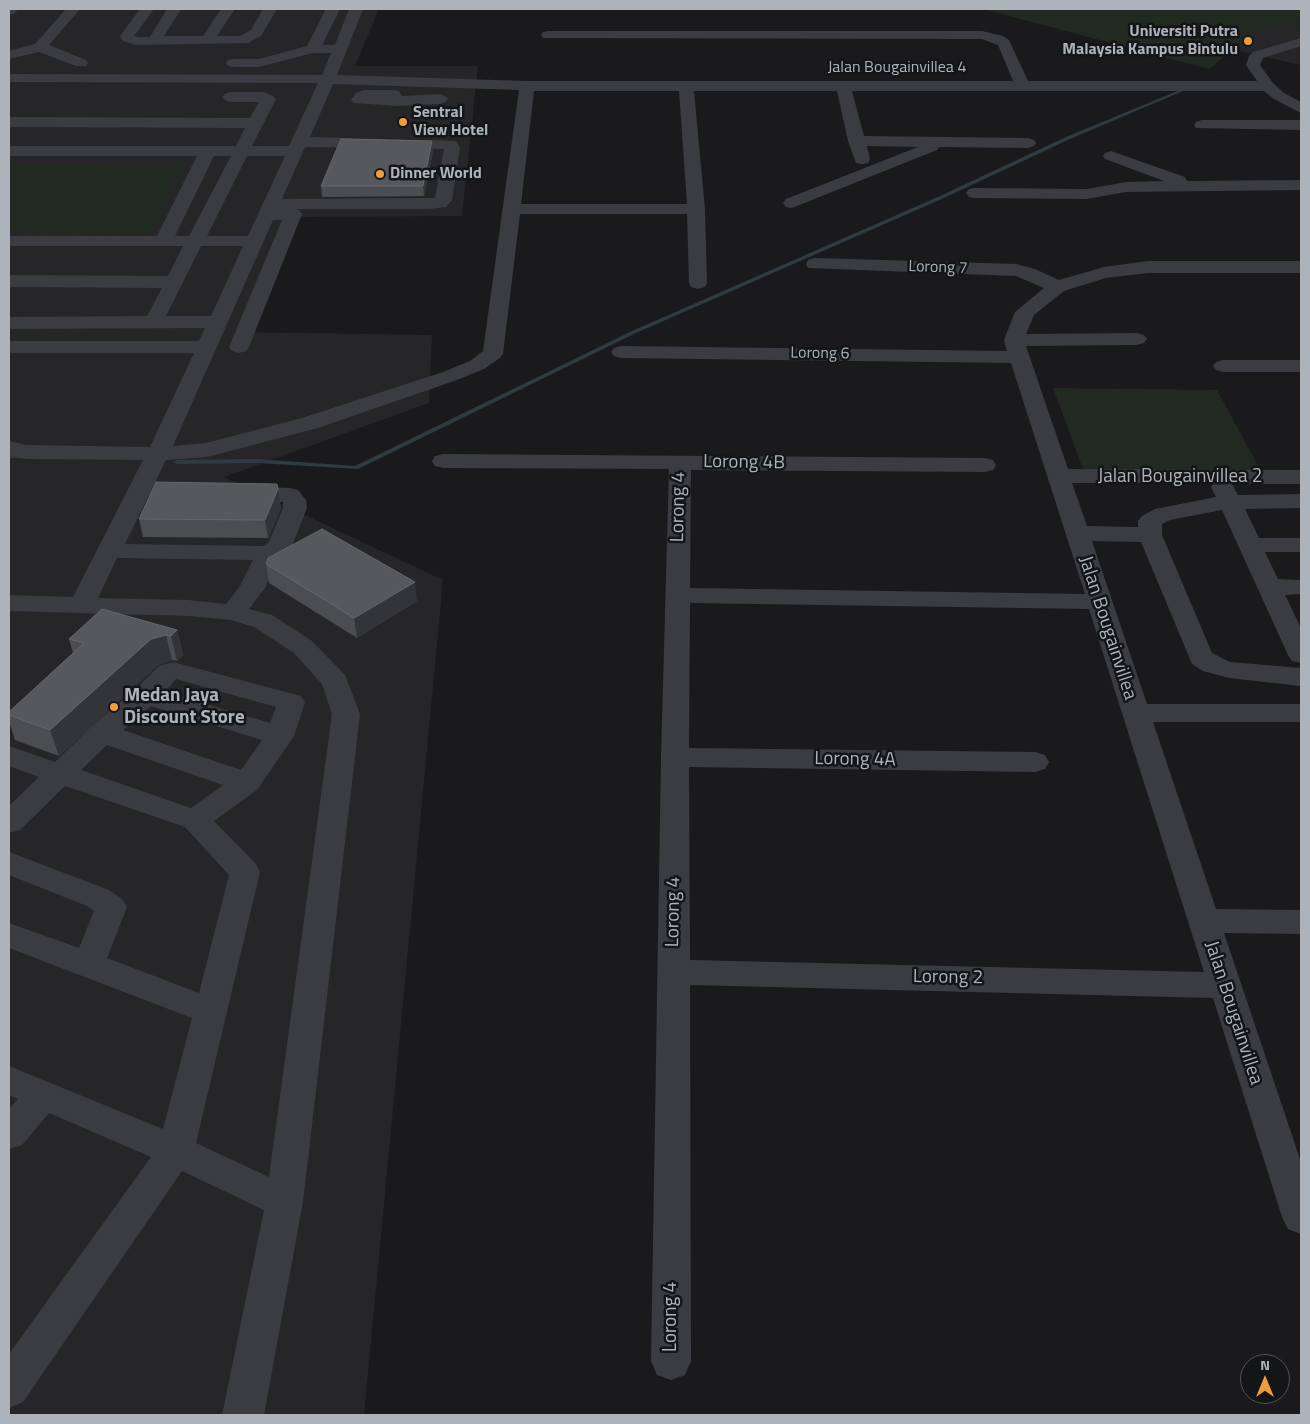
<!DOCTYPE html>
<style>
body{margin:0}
#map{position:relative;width:1310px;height:1424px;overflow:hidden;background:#1a1a1c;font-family:"Titillium Web",sans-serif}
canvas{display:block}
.frame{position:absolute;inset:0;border:10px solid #acb3bb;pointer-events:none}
.north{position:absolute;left:1240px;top:1354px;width:50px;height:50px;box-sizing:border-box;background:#141517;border:1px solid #515459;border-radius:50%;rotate:0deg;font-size:14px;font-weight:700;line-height:20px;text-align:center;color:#acb3bb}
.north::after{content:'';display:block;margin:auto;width:18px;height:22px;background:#f09c3d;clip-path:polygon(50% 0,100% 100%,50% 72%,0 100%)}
</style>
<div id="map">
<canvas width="1310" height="1424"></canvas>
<div class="frame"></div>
<div class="north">N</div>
</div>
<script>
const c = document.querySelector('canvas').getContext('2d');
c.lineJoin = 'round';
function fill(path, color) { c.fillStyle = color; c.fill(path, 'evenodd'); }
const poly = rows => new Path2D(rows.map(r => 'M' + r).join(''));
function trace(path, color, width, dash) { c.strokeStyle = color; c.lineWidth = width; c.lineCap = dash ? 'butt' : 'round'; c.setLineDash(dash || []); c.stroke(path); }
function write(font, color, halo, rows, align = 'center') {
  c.font = font + ' "Titillium Web",sans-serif'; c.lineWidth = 5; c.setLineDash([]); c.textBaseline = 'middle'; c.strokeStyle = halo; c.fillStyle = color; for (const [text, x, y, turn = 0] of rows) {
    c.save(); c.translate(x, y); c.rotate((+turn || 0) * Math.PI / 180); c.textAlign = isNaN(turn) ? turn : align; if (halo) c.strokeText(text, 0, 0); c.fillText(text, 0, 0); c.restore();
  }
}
const built = poly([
 [9,9,379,9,355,66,478,66,462,216,285,217,238,332,432,335,429,403,224,477,443,580,364,1415,9,1415],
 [1301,9,1301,65,1089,17]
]);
const green = poly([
 [983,9,1301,9,1301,25,1256,30,1209,69],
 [9,163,183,165,149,234,9,232],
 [1053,388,1217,390,1262,473,1084,472]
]);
const stream = poly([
 [1180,90,1183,91,1070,139,944,198,636,333,358,469,257,463,177,464,174,462,177,460,257,459,355,466,632,331,940,196,1066,137,1180,90],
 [9,454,23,454,26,456,23,458,9,458,9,454]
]);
const minor = poly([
 [9,9,18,9,14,14,9,15,9,9],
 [66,9,80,9,49,45,86,60,88,63,86,66,76,66,39,52,9,59,9,51,35,44,66,9],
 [140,9,154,9,134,36,138,37,150,37,167,9,181,9,164,36,203,36,221,9,235,9,217,36,240,36,251,30,263,9,277,9,261,36,248,43,136,45,123,41,120,36,140,9],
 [326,9,340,9,322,45,335,45,349,9,363,9,337,75,527,81,1013,81,998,45,982,39,543,38,541,35,543,32,548,31,982,31,1003,36,1009,40,1028,81,1257,81,1246,65,1249,56,1253,52,1301,38,1301,46,1263,58,1260,65,1273,83,1284,93,1301,102,1301,113,1274,99,1264,91,852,91,864,136,1028,138,1034,140,1036,143,1034,146,1028,148,939,147,937,150,792,208,786,207,783,203,786,199,918,147,867,146,870,159,868,163,862,164,856,163,848,141,837,91,694,91,705,209,707,283,705,287,698,289,691,287,689,283,687,214,520,214,503,354,500,358,484,369,457,380,318,428,207,457,166,460,125,544,264,546,269,542,283,508,283,502,234,498,230,493,234,488,242,486,290,488,298,490,306,500,307,508,292,546,289,551,279,557,265,588,249,609,272,615,312,641,345,675,360,714,303,1202,264,1415,222,1415,264,1210,182,1171,23,1402,9,1408,9,1354,151,1157,49,1113,22,1145,9,1149,9,1109,18,1099,9,1095,9,1066,163,1129,192,1018,9,948,9,923,79,948,94,911,87,906,9,875,9,852,109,890,122,899,127,907,107,958,199,993,229,875,185,827,65,786,20,830,9,833,9,806,39,777,9,766,9,746,55,762,92,726,136,689,159,666,173,662,301,696,305,702,294,736,257,790,214,821,256,864,260,872,196,1143,269,1177,332,714,322,684,294,653,254,627,231,620,188,616,9,611,9,595,73,597,143,460,26,459,9,455,9,441,26,445,150,447,194,353,9,353,9,341,199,341,205,328,9,329,9,317,147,316,162,288,9,287,9,275,168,276,183,246,9,246,9,236,157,236,197,156,9,156,9,146,236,146,245,128,9,127,9,117,250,118,259,102,230,102,225,100,222,97,225,94,230,92,264,92,273,96,276,99,252,146,289,146,318,83,9,82,9,74,322,75,331,53,313,53,259,67,233,67,228,66,226,63,228,60,233,59,259,59,307,46,326,9],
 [333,84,519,90,483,351,470,361,443,372,302,418,206,443,173,446,273,220,282,220,229,347,232,351,239,353,246,351,249,347,302,214,299,210,295,209,429,209,446,207,452,200,460,147,456,141,310,137,333,84],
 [534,91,679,91,687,204,521,204,534,91],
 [305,147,444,149,435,198,282,199,305,147],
 [214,156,231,156,189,236,175,236,214,156],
 [247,156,285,156,248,236,207,236,247,156],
 [201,246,243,246,211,316,166,316,201,246],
 [117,558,253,560,240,586,226,604,188,600,98,598,117,558],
 [176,679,276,707,270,723,165,692,176,679],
 [151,706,262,740,241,770,123,730,151,706],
 [107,745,223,785,191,808,81,770,107,745],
 [365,90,395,90,400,92,402,96,440,94,445,96,448,99,445,102,440,104,398,106,354,103,351,100,356,93,365,90],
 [1202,120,1301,120,1301,130,1196,128,1194,125,1196,122,1202,120],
 [1111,151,1185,177,1187,181,1301,180,1301,190,1126,192,1087,199,975,198,969,197,966,193,969,189,975,188,1087,189,1126,182,1164,181,1105,159,1103,156,1105,153,1111,151],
 [815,258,1016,264,1035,269,1059,280,1104,267,1148,261,1301,261,1301,273,1148,273,1106,278,1064,291,1034,315,1026,334,1137,333,1144,335,1147,339,1144,343,1137,345,1026,346,1068,469,1301,470,1301,484,1232,484,1238,495,1301,494,1301,508,1245,509,1259,538,1301,538,1301,552,1265,552,1278,579,1301,580,1301,594,1285,595,1301,628,1301,663,1292,661,1288,655,1222,510,1170,520,1162,524,1162,535,1212,653,1230,662,1301,668,1301,686,1229,678,1203,671,1192,664,1141,542,1092,541,1147,704,1301,704,1301,722,1153,722,1216,909,1301,910,1301,934,1224,933,1301,1162,1301,1234,1288,1229,1282,1217,1213,998,690,985,691,1361,685,1375,671,1380,657,1375,651,1361,661,757,669,469,443,468,435,466,432,461,435,456,443,454,985,458,993,460,996,465,993,470,985,472,691,470,690,588,1085,594,1011,363,621,358,614,356,611,352,614,348,621,346,1007,351,1004,340,1015,312,1044,288,1016,276,808,268,806,264,808,260,815,258],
 [1072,483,1214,483,1211,487,1216,497,1155,509,1142,516,1138,521,1138,527,1087,526,1072,483],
 [690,603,1089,609,1204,972,690,960,689,767,1035,772,1045,769,1049,762,1045,755,1035,752,689,748,690,603],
 [1223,360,1301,360,1301,372,1223,372,1216,370,1213,366,1216,362,1223,360]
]);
const wall = poly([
 [432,141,433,151,424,196,322,197,321,186],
 [281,508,268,538,143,537,139,519],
 [266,564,417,601,357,638,269,583],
 [177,630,183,655,177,661,172,660,158,665,59,756,15,740,9,721,9,712,73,653,69,639]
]);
const shadedWall = poly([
 [432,141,433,151,424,196,423,186],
 [277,484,281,508,268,538,265,520],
 [415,582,417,601,357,638,354,618],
 [177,630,183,655,177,661,171,636],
 [166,635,172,660,158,665,59,756,50,730,151,639]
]);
const building = poly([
 [341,139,432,141,423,186,321,186,341,139],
 [156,482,277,484,278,489,265,520,139,519,156,482],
 [322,529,415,582,354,618,266,564,268,558,322,529],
 [102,609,177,630,171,636,166,635,151,639,50,730,9,715,9,712,84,643,69,639,102,609]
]);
const markers = [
 [1248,41,5,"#f09c3d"],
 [403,122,5,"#f09c3d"],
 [380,174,5,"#f09c3d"],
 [114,707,5,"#f09c3d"]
];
const farPoinames = [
 ["Universiti Putra",1238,32,"right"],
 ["Malaysia Kampus Bintulu",1238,50,"right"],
 ["Sentral",413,113],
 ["View Hotel",413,131],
 ["Dinner World",390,174]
];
const farStreetnames = [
 ["Jalan Bougainvillea 4",897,68],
 ["Lorong 7",938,268,2],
 ["Lorong 6",820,354,1]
];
const streetNames = [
 ["Lorong 4B",744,463,1],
 ["Jalan Bougainvillea 2",1180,477],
 ["Lorong 4",679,507,-89],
 ["Jalan Bougainvillea",1107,628,72],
 ["Lorong 4A",855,760,1],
 ["Lorong 4",674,912,-89],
 ["Lorong 2",948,978,1],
 ["Jalan Bougainvillea",1233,1013,72],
 ["Lorong 4",671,1317,-90]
];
const poiNames = [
 ["Medan Jaya",124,696],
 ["Discount Store",124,718]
];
fill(built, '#262629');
fill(green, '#212a21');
fill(stream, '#2f3b40');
fill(minor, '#3b3c41');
fill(wall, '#4b4d51');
fill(shadedWall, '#333437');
fill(building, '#56585c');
trace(building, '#63666b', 1);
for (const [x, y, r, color] of markers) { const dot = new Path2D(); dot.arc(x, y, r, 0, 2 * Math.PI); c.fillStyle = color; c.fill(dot); trace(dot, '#141517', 2); }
write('bold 16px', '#acb3bb', '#141517', farPoinames, 'left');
write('16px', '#acb3bb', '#141517', farStreetnames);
write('19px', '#acb3bb', '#141517', streetNames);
write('bold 19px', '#acb3bb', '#141517', poiNames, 'left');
</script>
